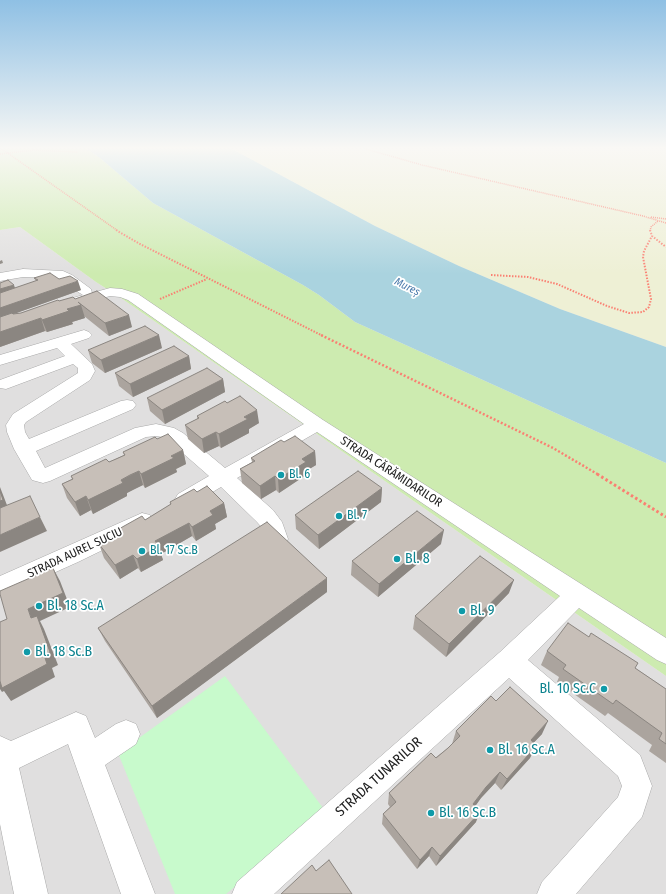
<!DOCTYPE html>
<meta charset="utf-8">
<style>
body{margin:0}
canvas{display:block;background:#f2efe9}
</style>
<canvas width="666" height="894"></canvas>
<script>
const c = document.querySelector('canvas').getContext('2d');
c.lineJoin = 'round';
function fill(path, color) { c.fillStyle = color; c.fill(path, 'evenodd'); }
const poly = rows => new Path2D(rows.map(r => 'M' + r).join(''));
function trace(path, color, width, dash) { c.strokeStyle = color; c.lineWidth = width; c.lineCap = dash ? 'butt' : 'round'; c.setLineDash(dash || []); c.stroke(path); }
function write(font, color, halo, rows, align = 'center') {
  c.font = font + ' "Fira Sans Condensed",sans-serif'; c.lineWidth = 3.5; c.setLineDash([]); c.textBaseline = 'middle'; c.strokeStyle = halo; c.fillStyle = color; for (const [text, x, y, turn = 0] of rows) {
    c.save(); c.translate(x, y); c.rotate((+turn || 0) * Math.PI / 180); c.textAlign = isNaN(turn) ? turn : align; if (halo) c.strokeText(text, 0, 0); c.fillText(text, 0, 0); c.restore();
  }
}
const residential = poly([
 [20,227,96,282,121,298,666,676,666,894,0,894,0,230]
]);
const farmland = poly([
 [232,149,666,149,666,347,560,309,459,266,375,226]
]);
const grass = poly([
 [0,149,87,149,100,158,153,203,303,285,319,295,355,322,666,463,666,676,121,298,96,282,20,227,0,230]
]);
const park = poly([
 [225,676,326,812,226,894,175,894,118,753]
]);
const water = poly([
 [87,149,232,149,375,226,459,266,560,309,666,347,666,463,355,322,319,295,303,285,153,203,100,158]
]);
const pathFar3 = poly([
 [2,149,118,231],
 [366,149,422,165,643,216,666,223],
 [0,154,33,150,78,152],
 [651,217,666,219],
 [650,231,651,227,658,221]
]);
const pathFar2 = poly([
 [116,230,140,244,323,336],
 [650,230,652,236,666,247],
 [491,275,528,277,557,284,607,306,629,313,643,312,649,307,651,299,643,257,644,251,652,236],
 [160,299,207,279]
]);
const pathFar1 = poly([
 [321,335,553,448,599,475]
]);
const path = poly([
 [597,474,666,517]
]);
const minor = poly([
 [23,269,63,271,72,275,91,289,92,293,110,288,122,289,138,294,323,420,666,638,666,664,657,660,579,608,528,660,640,755,652,786,642,817,576,894,537,894,542,882,618,797,622,786,618,776,509,678,274,894,232,894,237,882,500,652,560,596,317,432,237,478,273,510,282,522,288,539,285,545,277,548,269,545,264,530,257,522,221,487,192,504,185,507,178,504,175,499,178,494,209,476,169,441,162,437,156,436,146,437,50,481,43,483,32,480,14,449,7,432,6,425,13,414,78,373,78,368,73,364,6,389,0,388,0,380,65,356,57,348,0,365,0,355,84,330,89,332,92,335,89,338,71,344,92,364,95,371,90,380,26,422,24,425,25,432,29,439,121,401,127,400,133,401,136,405,133,409,36,451,45,468,135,428,156,424,174,428,183,433,225,468,304,424,128,300,120,297,110,296,78,305,73,304,71,301,73,298,83,295,56,278,23,277,0,281,0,273,23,269],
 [142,513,150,515,153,521,150,527,78,562,0,597,0,576,142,513],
 [76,712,86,716,95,738,116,724,126,720,136,724,140,734,136,744,105,765,155,894,121,894,68,744,19,768,48,894,14,894,0,824,0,736,11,741,76,712]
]);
const wall = poly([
 [34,278,59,279,81,290,13,314,21,313,59,301,75,299,132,327,109,336,84,316,85,318,72,322,73,324,47,332,45,331,0,347,0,283,15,288,36,281],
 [162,348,105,373,92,363,88,350],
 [189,356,191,369,133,397,119,386,115,373],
 [223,379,225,392,165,424,150,411,147,398],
 [197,416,259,423,249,429,249,433,221,448,219,446,204,453,188,439,185,425,197,419],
 [157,439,183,450,186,464,176,469,177,472,145,488,143,485,134,489,127,493,127,496,93,514,91,510,80,516,67,498,62,484,72,479,71,476,109,462,124,455,123,452],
 [284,442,315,451,316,465,306,471,306,475,279,493,276,490,261,499,242,483,240,469,252,462,251,458],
 [382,488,381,502,319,549,296,529,295,515],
 [197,492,224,503,227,517,215,524,216,529,196,541,192,536,161,554,163,560,141,572,138,568,120,579,104,558,99,544,118,533,117,530,145,520,170,505,170,502],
 [441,544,378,597,351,575,352,561],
 [327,592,157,718,105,641,98,628],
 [509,593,446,657,413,629,415,616],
 [547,651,635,668,666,689,666,763,649,751,652,745,608,713,605,716,557,682,559,677,541,665],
 [496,701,542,734,533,743,530,758,501,790,495,783,481,798,475,806,476,822,436,866,429,856,417,869,382,824,383,814,390,807,388,804,389,793,448,748,452,744,456,731]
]);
const shadedWall = poly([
 [2,260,3,263,0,264,0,261],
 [78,281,81,290,0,319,0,308],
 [14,285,16,291,0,296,0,289],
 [81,305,85,318,72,322,73,324,47,332,42,320,67,309],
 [129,315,132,327,109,336,105,323],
 [41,318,45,331,0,347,0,332],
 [159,335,162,348,105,373,101,360],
 [189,356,191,369,133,397,130,384],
 [223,379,225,392,165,424,162,410],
 [257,410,259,423,249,429,249,433,221,448,219,434,244,417],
 [216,432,219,446,204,453,202,439],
 [183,450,186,464,176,469,177,472,145,488,141,474,171,456],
 [315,451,316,465,306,471,306,475,279,493,278,479,302,459],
 [139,471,143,485,127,493,127,496,93,514,88,500,121,480],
 [275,476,276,490,261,499,260,486],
 [0,487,10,513,5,515,0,507],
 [382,488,381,502,319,549,318,535],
 [86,496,91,510,80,516,75,502],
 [224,503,227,517,215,524,216,529,196,541,192,527,210,511],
 [40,517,47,531,0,552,0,535],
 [189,523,192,536,161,554,163,560,141,572,137,559,155,541],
 [444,530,441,544,378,597,379,584],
 [133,555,138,568,120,579,115,565],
 [53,568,60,581,70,607,40,621,44,629,58,665,52,668,55,677,11,701,4,691,2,692,0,689,0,678,31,618,28,609],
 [327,578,327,592,157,718,152,706],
 [514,580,509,593,446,657,449,644],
 [548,721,542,734,525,752,531,740],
 [536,746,530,758,501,790,507,779],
 [500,772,495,783,481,798,469,815,473,804,486,787],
 [480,812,476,822,436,866,440,856],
 [432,847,429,856,417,869,420,860]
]);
const building = poly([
 [50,273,59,279,70,276,78,281,0,308,0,293,38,280,34,278,50,273],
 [8,280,14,285,0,289,0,283,8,280],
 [97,291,129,315,105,323,78,302,81,305,67,309,69,311,42,320,41,318,0,332,0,317,12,313,13,314,21,313,58,300,59,301,73,297,75,299,97,291],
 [145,326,159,335,101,360,88,350,145,326],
 [174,346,189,356,130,384,115,373,174,346],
 [207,368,223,379,162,410,147,398,207,368],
 [240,396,257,410,244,417,248,419,219,434,216,432,202,439,185,425,199,418,197,416,225,401,227,403,240,396],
 [168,434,183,450,171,456,174,458,141,474,139,471,130,475,121,480,123,483,88,500,86,496,75,502,62,484,73,479,71,476,106,459,109,462,116,459,125,455,123,452,155,437,157,439,168,434],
 [295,436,315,451,302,459,306,462,278,479,275,476,260,486,240,469,255,461,251,458,281,440,284,442,295,436],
 [358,471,382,488,318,535,295,515,358,471],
 [207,486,224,503,210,511,213,515,192,527,189,523,155,541,159,546,137,559,133,555,115,565,99,544,120,533,117,530,142,516,145,520,171,504,170,502,194,489,197,492,207,486],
 [0,491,3,500,0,501,0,491],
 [30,496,40,517,0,535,0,507,0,508,30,496],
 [417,511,444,530,379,584,352,561,417,511],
 [267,522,327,578,152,706,98,628,267,522],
 [480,556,514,580,449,644,415,616,480,556],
 [53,568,63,593,28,609,31,618,37,616,50,652,44,655,47,664,2,688,0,681,0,622,7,619,0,594,0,591,53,568],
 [568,623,589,637,591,633,638,663,635,668,666,689,666,744,659,739,662,733,616,700,613,704,563,669,566,665,547,651,568,623],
 [510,687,548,721,531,740,536,746,507,779,500,772,486,787,473,804,480,812,440,856,432,847,420,860,383,814,396,802,389,793,431,753,436,758,448,748,460,736,456,731,491,696,496,701,510,687],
 [329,860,352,894,281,894,312,865,316,871,329,860]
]);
const markers = [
 [281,475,4,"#0f9aa8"],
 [339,516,4,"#0f9aa8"],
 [142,551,4,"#0f9aa8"],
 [397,559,4,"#0f9aa8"],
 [39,606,4,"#0f9aa8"],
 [462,611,4,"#0f9aa8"],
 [27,652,4,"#0f9aa8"],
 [604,689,4,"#0f9aa8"],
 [490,750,4,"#0f9aa8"],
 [431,813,4,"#0f9aa8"]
];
const farWaternames = [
 ["Mureș",407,287,27]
];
const streetNames = [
 ["STRADA CĂRĂMIDARILOR",391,472,33],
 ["STRADA AUREL SUCIU",75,553,-25]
];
const cultureNames = [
 ["Bl. 6",289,475],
 ["Bl. 7",347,516],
 ["Bl. 17 Sc.B",150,551]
];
const nearCulturenames = [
 ["Bl. 8",405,559],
 ["Bl. 18 Sc.A",47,606],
 ["Bl. 9",470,611],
 ["Bl. 18 Sc.B",35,652],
 ["Bl. 10 Sc.C",596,689,"right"],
 ["Bl. 16 Sc.A",498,750],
 ["Bl. 16 Sc.B",439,813]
];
const nearStreetnames = [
 ["STRADA TUNARILOR",379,777,-42]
];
fill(residential, '#e0dfdf');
fill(farmland, '#eef0d5');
fill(grass, '#cdebb0');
fill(park, '#c8facc');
fill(water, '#aad3df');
trace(minor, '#a9a9a9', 1);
trace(pathFar3, '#fa8072', 1.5, [1, 1]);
trace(pathFar2, '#fa8072', 2, [1.5, 1.5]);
trace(pathFar1, '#fa8072', 2.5, [2, 2]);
trace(path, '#fa8072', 3, [2.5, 2.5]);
fill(minor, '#fff');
fill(wall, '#aba49e');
fill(shadedWall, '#8b8681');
fill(building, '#c7bfb8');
trace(building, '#8b8681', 1);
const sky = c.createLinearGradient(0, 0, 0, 274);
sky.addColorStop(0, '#8fc0e4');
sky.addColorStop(0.54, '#f9f8f5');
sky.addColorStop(1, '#f9f8f500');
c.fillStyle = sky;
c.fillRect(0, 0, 666, 274);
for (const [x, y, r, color] of markers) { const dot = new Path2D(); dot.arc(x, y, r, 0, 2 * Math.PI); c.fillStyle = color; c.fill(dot); trace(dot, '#fff', 1.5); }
write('italic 11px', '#4a7aab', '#fff', farWaternames);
write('12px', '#222', '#fff', streetNames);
write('12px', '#0d838f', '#fff', cultureNames, 'left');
write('14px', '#0d838f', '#fff', nearCulturenames, 'left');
write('14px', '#222', '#fff', nearStreetnames);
</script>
